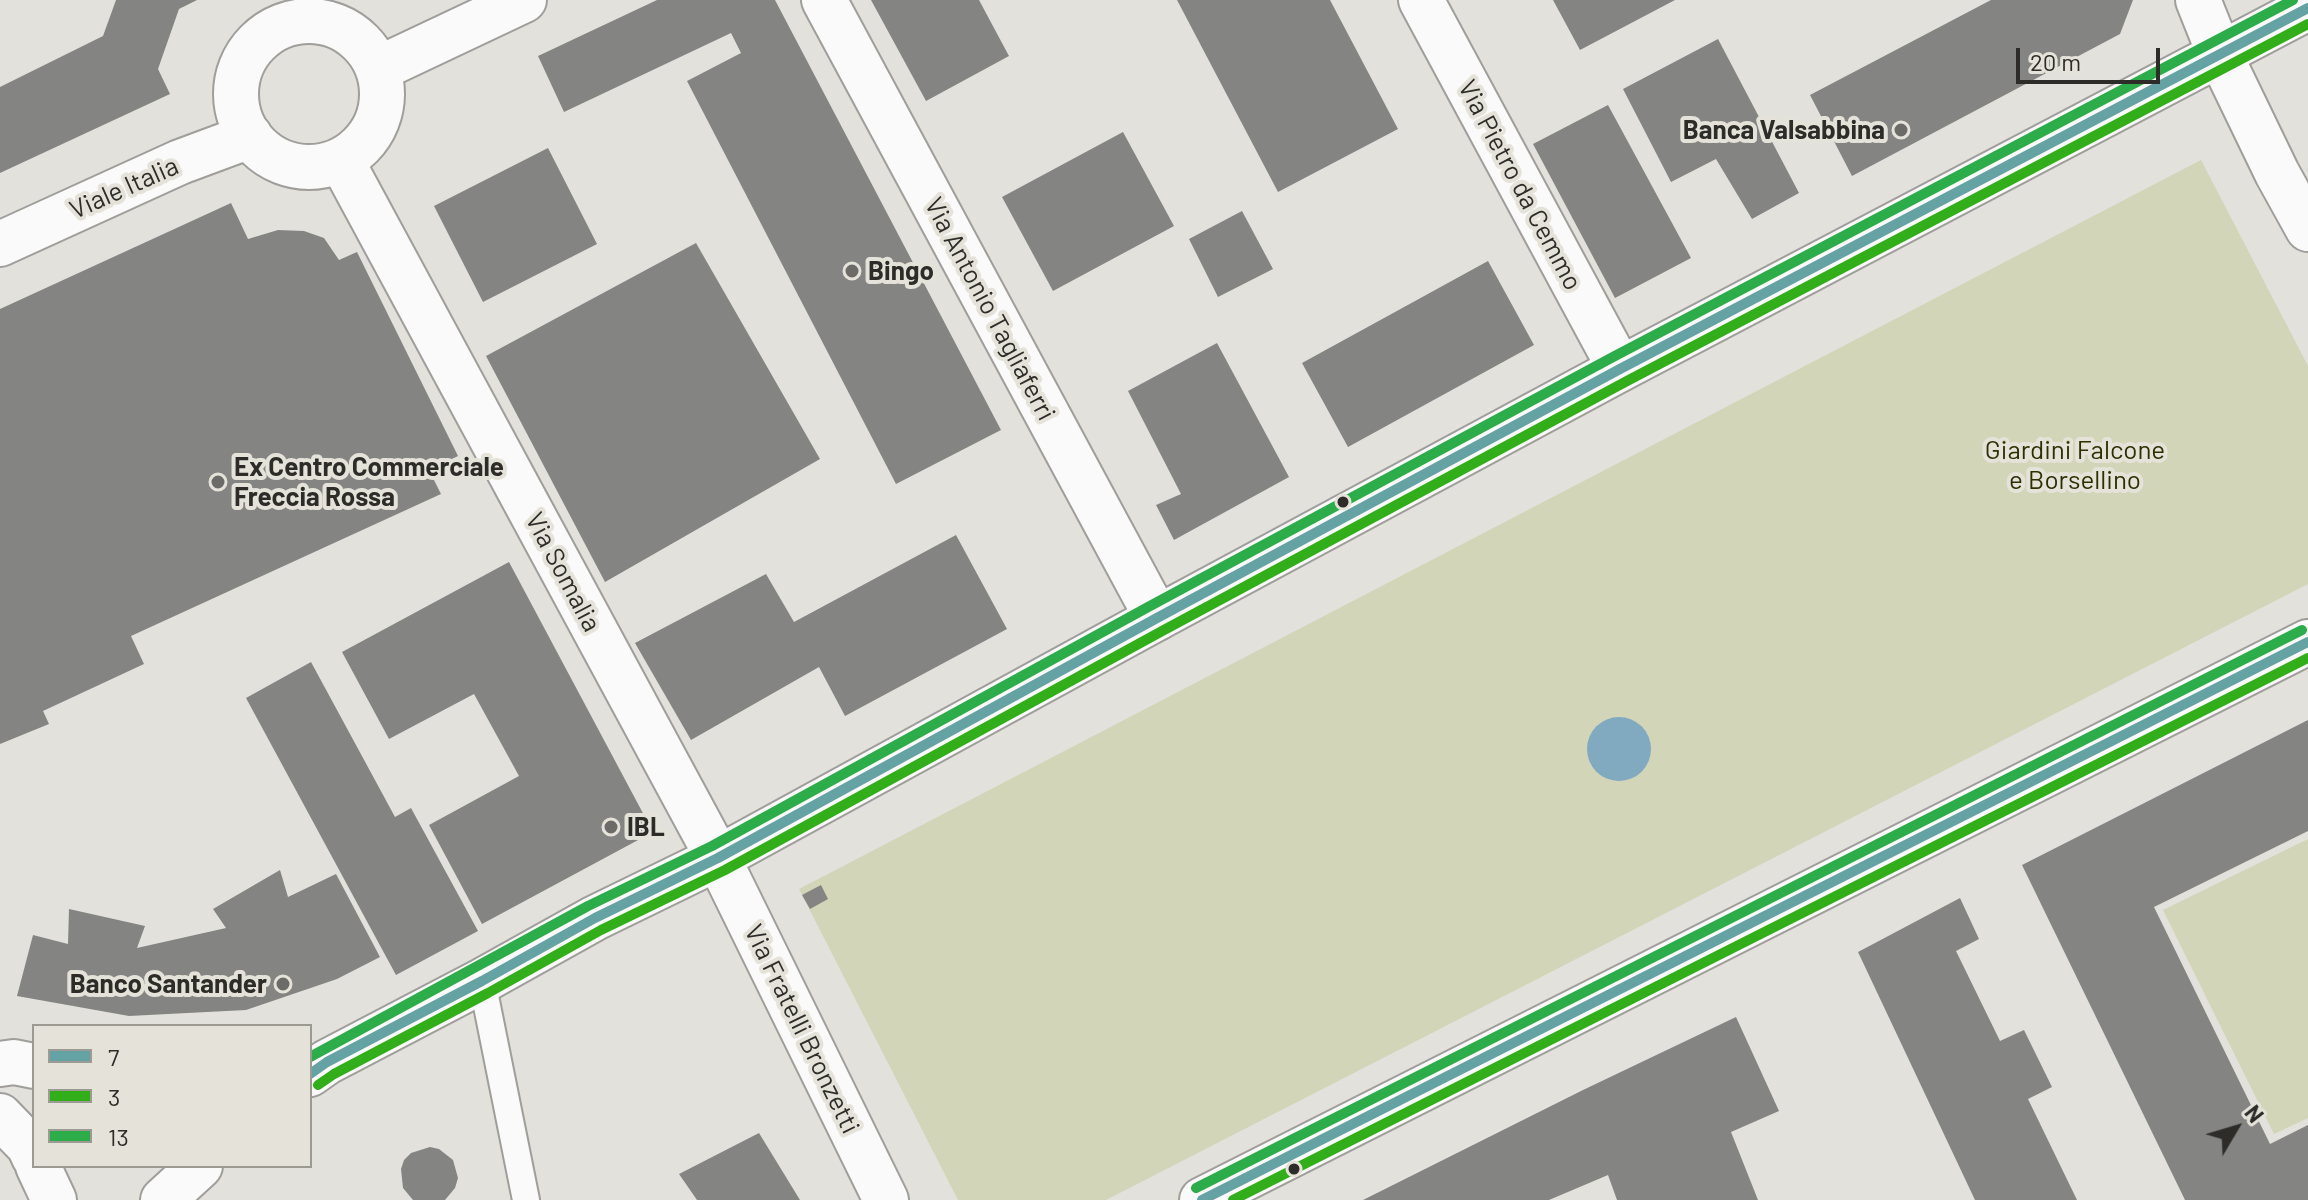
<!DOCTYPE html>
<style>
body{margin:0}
#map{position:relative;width:2308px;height:1200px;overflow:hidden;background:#e2e1dc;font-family:Barlow,sans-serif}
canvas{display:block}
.legend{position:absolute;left:32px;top:1024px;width:280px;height:144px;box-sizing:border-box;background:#e5e3d9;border:2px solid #9b9a93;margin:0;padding:10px 14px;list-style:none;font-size:24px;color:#2d2c29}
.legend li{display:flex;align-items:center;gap:16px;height:40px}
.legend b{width:40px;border:2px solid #9b9a93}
.north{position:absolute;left:2196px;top:1088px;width:80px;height:80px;-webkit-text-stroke:6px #e5e3d9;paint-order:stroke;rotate:52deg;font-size:22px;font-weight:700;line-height:32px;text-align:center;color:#2d2c29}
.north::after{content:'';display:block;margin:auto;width:28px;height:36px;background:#2d2c29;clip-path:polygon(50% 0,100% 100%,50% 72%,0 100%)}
.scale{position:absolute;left:2016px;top:48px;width:144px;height:36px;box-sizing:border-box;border:4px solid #2d2c29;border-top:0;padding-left:10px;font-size:24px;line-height:28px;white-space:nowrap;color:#2d2c29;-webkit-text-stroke:6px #e5e3d9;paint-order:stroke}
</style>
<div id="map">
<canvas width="2308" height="1200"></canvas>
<ul class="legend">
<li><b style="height:10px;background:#65a2a3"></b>7</li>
<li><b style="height:10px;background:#31ae19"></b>3</li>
<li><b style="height:10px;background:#2dac4a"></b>13</li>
</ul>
<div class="north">N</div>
<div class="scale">20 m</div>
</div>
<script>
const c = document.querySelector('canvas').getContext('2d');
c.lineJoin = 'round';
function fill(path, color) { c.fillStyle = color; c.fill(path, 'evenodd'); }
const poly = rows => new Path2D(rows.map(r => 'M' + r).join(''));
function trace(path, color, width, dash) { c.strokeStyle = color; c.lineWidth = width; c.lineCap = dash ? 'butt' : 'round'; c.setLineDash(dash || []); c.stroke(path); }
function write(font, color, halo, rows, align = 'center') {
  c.font = font + ' Barlow,sans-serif'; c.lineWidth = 8; c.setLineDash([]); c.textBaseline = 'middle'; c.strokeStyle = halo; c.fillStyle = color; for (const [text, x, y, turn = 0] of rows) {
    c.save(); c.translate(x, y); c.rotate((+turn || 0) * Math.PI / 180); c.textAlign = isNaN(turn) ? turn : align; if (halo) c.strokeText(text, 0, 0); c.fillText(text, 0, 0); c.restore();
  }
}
const green = poly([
 [2201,160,2308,366,2308,584,1106,1200,958,1200,799,889],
 [2308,839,2308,1118,2274,1134,2163,910]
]);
const water = poly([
 '1587 749a32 32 0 1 1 64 0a32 32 0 1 1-64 0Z'
]);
const building = poly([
 [116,0,197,0,179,9,158,69,170,94,0,173,0,87,103,36],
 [657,0,775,0,1001,430,896,484,687,81,741,53,731,33,564,112,538,56],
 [871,0,979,0,1009,56,926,101],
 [1177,0,1330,0,1398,129,1278,192],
 [1553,0,1675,0,1580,50],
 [1991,0,2133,0,2120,34,1852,176,1810,95],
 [1718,39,1799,193,1752,219,1716,159,1671,182,1623,89],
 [1608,105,1691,258,1615,298,1533,144],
 [1123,132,1174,226,1053,291,1002,197],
 [548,148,597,244,483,302,434,206],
 [231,203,248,239,278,230,304,231,324,238,339,260,357,252,458,456,429,470,441,494,131,636,144,664,43,711,49,724,0,744,0,309],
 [1242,211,1273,269,1218,297,1189,239],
 [696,243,820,459,605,582,486,356],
 [1488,261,1534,345,1348,447,1302,363],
 [1217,343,1289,477,1174,540,1156,505,1181,494,1128,391],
 [956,535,1007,629,845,716,819,667,691,740,635,643,766,574,794,622],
 [509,562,653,832,482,924,429,825,519,776,474,694,389,739,342,652],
 [311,662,395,817,411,808,478,931,396,975,246,698],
 [2308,720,2308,831,2154,907,2270,1144,2308,1125,2308,1200,2185,1200,2022,865],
 [280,870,288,897,336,874,380,957,337,979,246,1010,129,1016,17,996,33,935,68,944,69,909,145,926,137,948,226,928,213,909],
 [821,885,828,899,810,909,802,895],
 [1960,898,1979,939,1956,951,2000,1041,2024,1030,2052,1087,2028,1099,2077,1200,1975,1200,1858,952],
 [1736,1017,1779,1111,1731,1132,1758,1200,1617,1200,1608,1175,1549,1200,1363,1200,1583,1090],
 [759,1133,800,1200,697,1200,679,1174],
 [430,1147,439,1149,453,1160,458,1178,455,1188,445,1200,413,1200,403,1188,401,1169,404,1160,411,1153]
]);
const service = poly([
 [482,981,526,1200]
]);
const minor = poly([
 [824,0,1157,618],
 [1421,0,1620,369],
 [2198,0,2220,55,2277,173,2308,229],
 '236 94a73 73 0 1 1 146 0a73 73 0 1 1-146 0Z',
 [378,69,524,0],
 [341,160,718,858,886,1200],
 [0,244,180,162,250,136]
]);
const secondary = poly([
 [0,1064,14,1062,34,1066],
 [310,1074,327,1062,482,981,595,918,718,858,1157,618,1620,369,2308,8],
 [0,1116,29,1146,34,1157],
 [38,1166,54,1200],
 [163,1200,200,1166],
 [1202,1200,2308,642]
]);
const bus1 = poly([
 [310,1074,327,1062,482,981,595,918,718,858,1157,618,1620,369,2308,8],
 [1202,1200,2308,642]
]);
const bus2 = poly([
 [318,1085,334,1074,488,993,601,930,725,870,1164,630,1627,381,2308,24],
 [1233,1200,2308,658]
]);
const bus3 = poly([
 [310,1057,588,906,712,846,1150,606,1613,357,2293,0],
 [1196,1188,2302,630]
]);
const markers = [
 [1901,130,8,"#6c6b68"],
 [852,271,8,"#6c6b68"],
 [218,482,8,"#6c6b68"],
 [1343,502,7,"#2d2c29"],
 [611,827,8,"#6c6b68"],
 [283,984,8,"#6c6b68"],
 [1294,1169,7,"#2d2c29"]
];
const poiNames = [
 ["Banca Valsabbina",1885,130,"right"],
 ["Bingo",868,271],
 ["Ex Centro Commerciale",234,467],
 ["Freccia Rossa",234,497],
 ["IBL",627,827],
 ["Banco Santander",267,984,"right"]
];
const streetNames = [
 ["Via Pietro da Cemmo",1520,185,62],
 ["Viale Italia",124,188,-24],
 ["Via Antonio Tagliaferri",990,309,62],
 ["Via Somalia",563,572,62],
 ["Via Fratelli Bronzetti",802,1029,64]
];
const parkNames = [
 ["Giardini Falcone",2075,450],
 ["e Borsellino",2075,480]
];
fill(green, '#d2d5b7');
fill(water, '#81aac0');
fill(building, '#848483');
trace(service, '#9f9e9b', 30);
trace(minor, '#9f9e9b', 48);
trace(secondary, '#9f9e9b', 48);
trace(service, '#fbfafa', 26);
trace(minor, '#fbfafa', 44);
trace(secondary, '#fbfafa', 44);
trace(bus1, '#65a2a3', 10);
trace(bus2, '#31ae19', 10);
trace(bus3, '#2dac4a', 10);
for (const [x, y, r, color] of markers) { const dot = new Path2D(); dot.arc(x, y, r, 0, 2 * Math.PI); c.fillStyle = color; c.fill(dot); trace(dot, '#e5e3d9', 3); }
write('bold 26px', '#2d2c29', '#e5e3d9', poiNames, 'left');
write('26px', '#2d2c29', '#e5e3d9', streetNames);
write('26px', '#2c3001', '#e5e3d9', parkNames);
</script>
